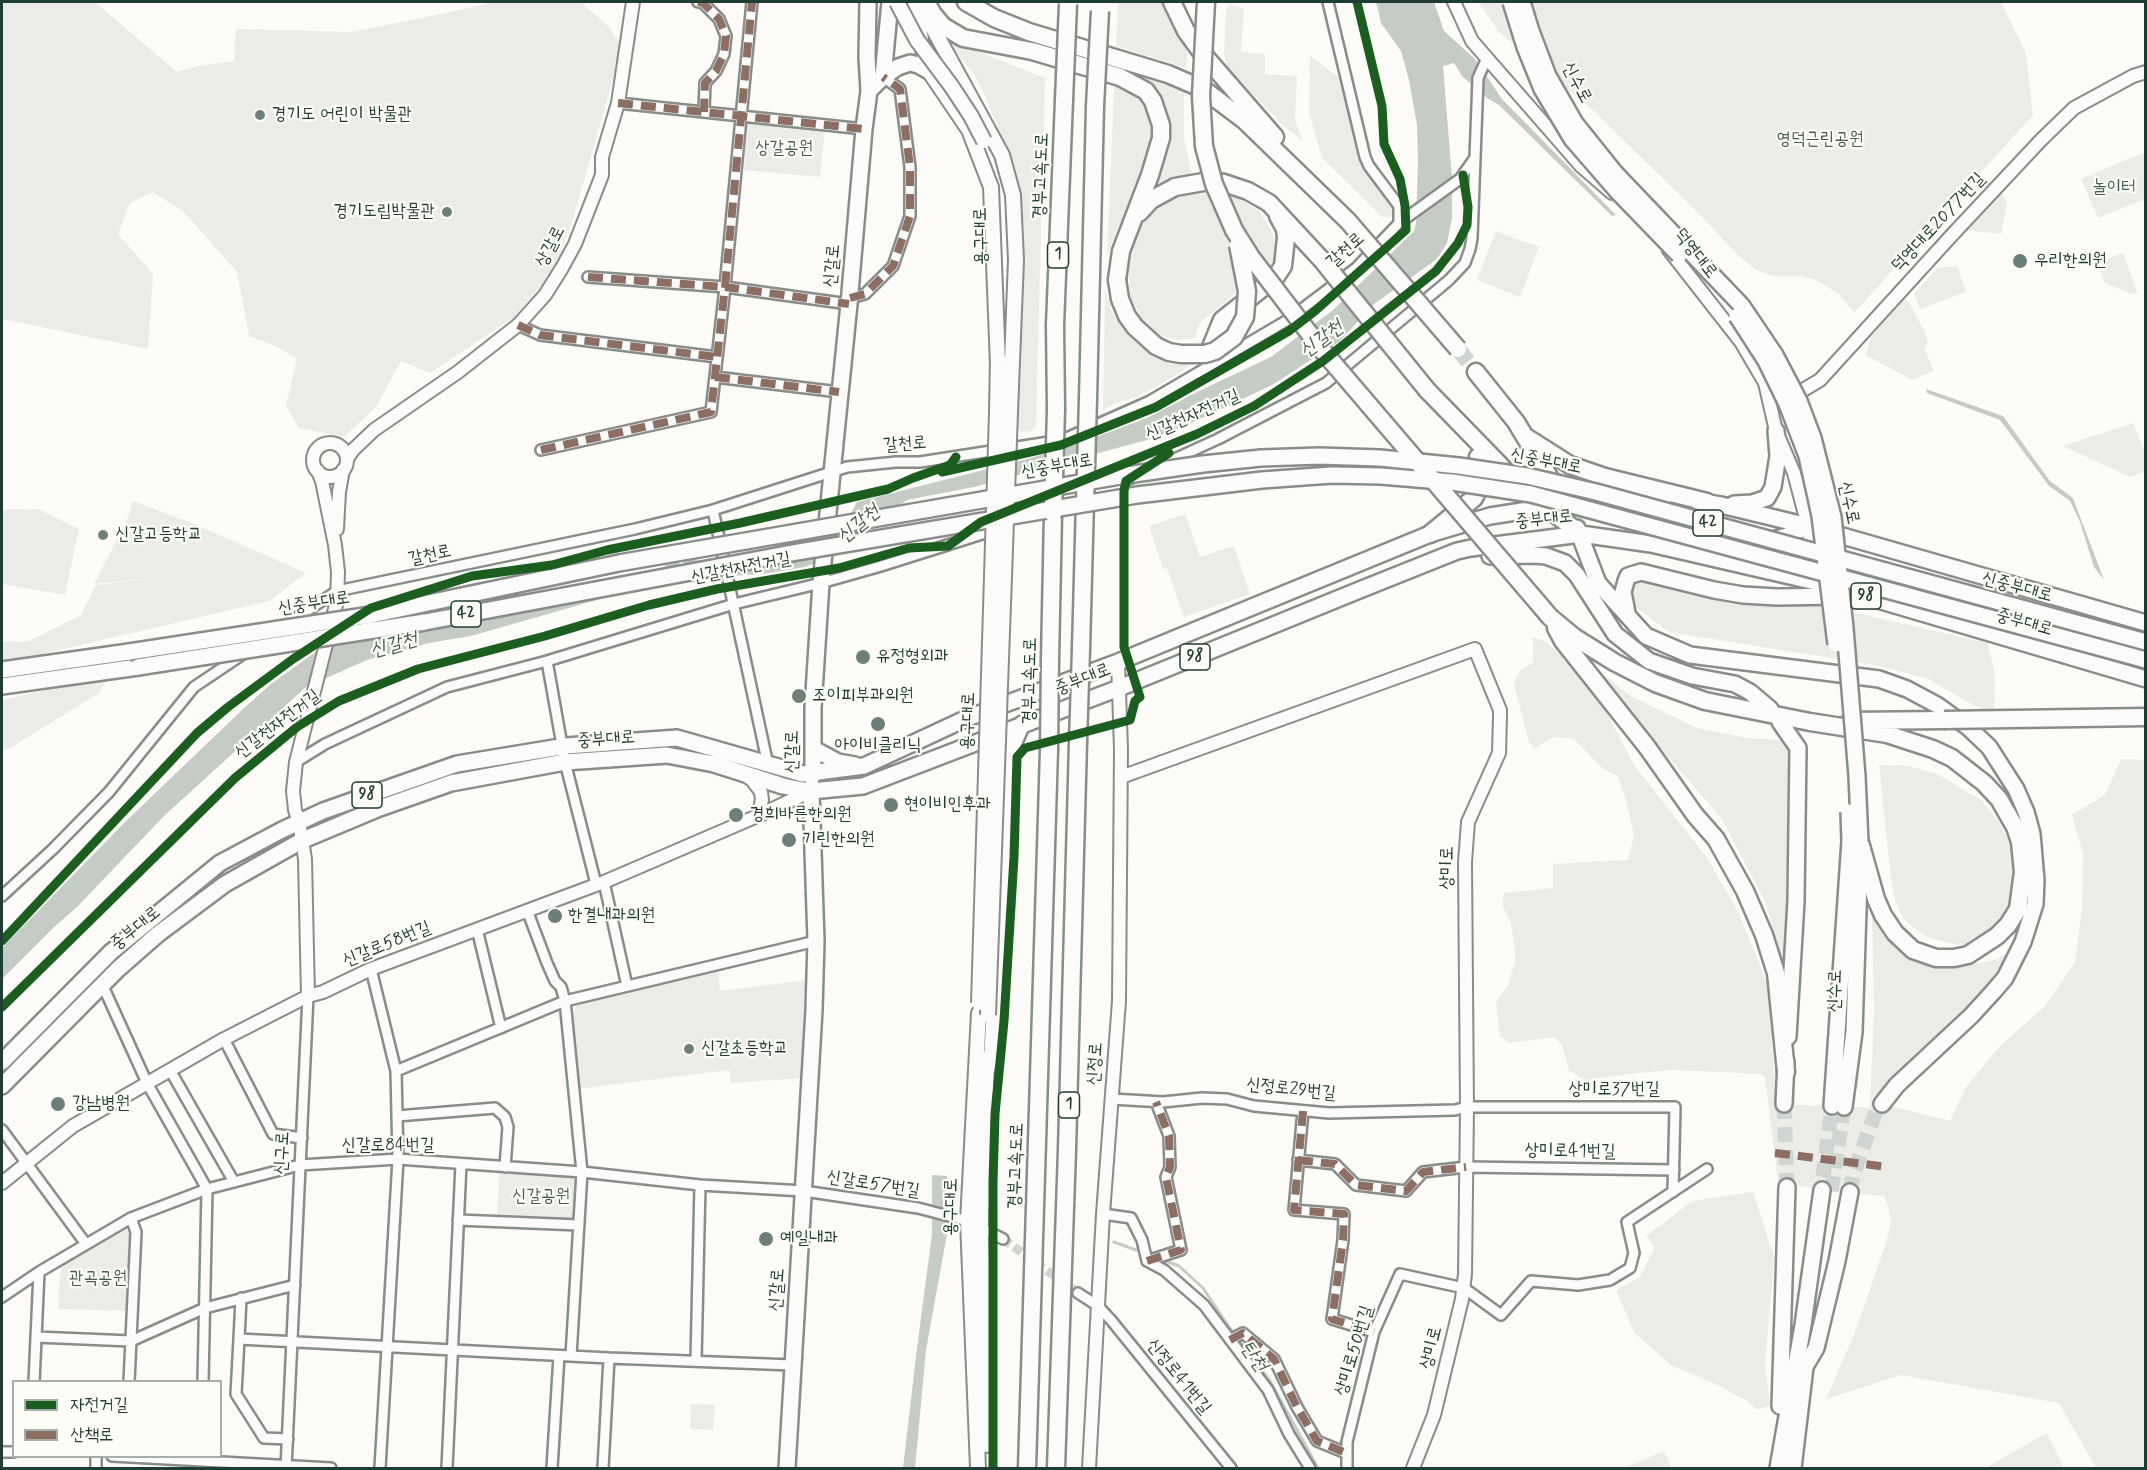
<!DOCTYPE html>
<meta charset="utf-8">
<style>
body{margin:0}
#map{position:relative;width:2147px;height:1470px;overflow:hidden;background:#fcfbf8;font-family:Mynerve,"Poor Story",sans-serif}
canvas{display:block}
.frame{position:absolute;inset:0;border:3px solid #1f3d34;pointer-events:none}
.legend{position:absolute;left:12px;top:1380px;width:210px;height:78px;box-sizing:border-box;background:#fdfcf7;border:2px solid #a4b0a9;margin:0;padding:8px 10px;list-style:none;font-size:18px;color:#1f3d34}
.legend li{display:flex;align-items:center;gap:12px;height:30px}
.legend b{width:30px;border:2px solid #a4b0a9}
</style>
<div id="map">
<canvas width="2147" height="1470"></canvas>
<div class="frame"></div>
<ul class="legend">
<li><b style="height:8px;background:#1b5e20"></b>자전거길</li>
<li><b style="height:8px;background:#8d6e63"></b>산책로</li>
</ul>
</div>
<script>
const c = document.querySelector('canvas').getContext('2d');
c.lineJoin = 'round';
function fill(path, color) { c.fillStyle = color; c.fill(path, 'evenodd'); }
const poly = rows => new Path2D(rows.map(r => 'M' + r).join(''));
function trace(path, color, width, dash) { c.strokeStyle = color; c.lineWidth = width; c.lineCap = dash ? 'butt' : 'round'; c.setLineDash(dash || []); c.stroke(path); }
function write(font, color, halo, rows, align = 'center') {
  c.font = font + ' Mynerve,"Poor Story",sans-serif'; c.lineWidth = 4.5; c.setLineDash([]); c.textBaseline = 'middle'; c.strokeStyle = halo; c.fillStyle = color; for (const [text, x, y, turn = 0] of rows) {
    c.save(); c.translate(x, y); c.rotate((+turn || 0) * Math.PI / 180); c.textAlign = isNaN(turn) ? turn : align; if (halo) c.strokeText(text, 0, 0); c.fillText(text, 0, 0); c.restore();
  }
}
const green = poly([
 [2,2,95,2,177,72,198,66,234,61,236,29,351,32,427,17,495,2,581,2,609,27,622,48,573,219,554,271,513,318,430,373,401,361,376,407,344,437,299,428,286,406,297,358,273,345,249,336,237,272,185,213,153,192,130,203,118,234,153,274,148,349,2,319],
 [1118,2,1166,2,1188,45,1186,68,1116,46],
 [1480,2,2001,2,2026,53,2033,115,1854,313,1839,294,1816,280,1800,276,1774,276,1758,271,1741,258,1698,213,1596,113,1499,32,1480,5],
 [1230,4,1244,9,1241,52,1265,54,1265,74,1297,76,1295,120,1303,141,1283,126,1227,66,1224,53,1226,10],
 [944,38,1045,78,1036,426,1030,432,1020,431,1017,426,1023,268,1023,235,1020,202,1017,184,1009,155,983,91,973,73],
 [1310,56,1341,79,1358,159,1372,179,1397,205,1394,216,1382,217,1322,158,1309,113],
 [1115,64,1184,92,1184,138,1192,176,1133,207,1119,224,1107,256],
 [748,121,825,128,820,177,744,170],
 [2145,152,2145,199,2098,218,2081,179],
 [1209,189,1226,191,1258,210,1272,231,1276,245,1274,261,1203,320,1198,327,1195,338,1179,340,1159,335,1142,319,1130,296,1128,253,1135,235,1142,222,1156,206,1176,195],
 [2001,191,2007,203,2001,234,1963,230],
 [1496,231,1539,247,1520,297,1477,280],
 [2123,253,2138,293,2132,294,2105,283,2097,263],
 [1957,266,1966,292,1920,309,1914,293,1938,268],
 [1105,288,1111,309,1123,329,1142,347,1162,358,1180,361,1193,361,1181,372,1159,385,1136,397,1113,404,1103,411],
 [1906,298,1924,330,1928,342,1925,350,1934,371,1912,380,1866,355,1871,337],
 [2133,423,2145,453,2145,471,2130,477,2063,446],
 [133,501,192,523,306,573,269,601,34,656,2,661,2,642,29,641,81,615,96,585,155,578,94,584,125,524,131,527,126,524],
 [38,509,79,529,65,595,2,584,2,510],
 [1185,514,1200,557,1234,546,1250,594,1184,617,1167,568,1163,569,1149,526],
 [1634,575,1822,605,1988,643,1995,675,1994,710,1980,709,1928,679,1880,666,1669,632,1633,605,1629,587],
 [1533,637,1545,641,1577,670,1601,702,1634,765,1708,859,1738,912,1768,985,1776,1102,1784,1104,1870,1108,1874,1010,1872,914,1875,907,1893,936,1955,964,1976,964,1995,960,2013,950,2019,949,1964,1016,1917,1052,1874,1099,1882,1104,1950,1121,1966,1087,1998,1048,2046,1005,2075,962,2082,908,2083,854,2072,815,2105,795,2121,759,2145,760,2145,1468,2096,1468,2059,1403,1901,1375,1826,1399,1854,1335,1886,1243,1891,1223,1888,1206,1884,1196,1822,1190,1778,1182,1765,1078,1762,1074,1676,1070,1637,1073,1584,1080,1569,1070,1562,1045,1555,1037,1509,1043,1500,1036,1496,1002,1508,985,1515,962,1515,951,1511,923,1502,905,1504,893,1553,888,1553,864,1628,860,1634,835,1626,799,1618,777,1601,767,1574,739,1553,737,1534,749,1529,742,1514,685,1516,677,1522,669,1533,663],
 [1597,669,1629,695,1697,728,1747,738,1783,740,1789,753,1793,834,1786,971,1765,901,1721,818,1634,717],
 [108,677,99,693,10,748,2,751,2,700],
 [1879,765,1909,766,1937,774,1982,801,1999,822,2009,841,2019,864,2018,905,1981,942,1959,945,1932,939,1915,929,1903,918,1895,901,1891,878],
 [718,970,720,991,807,980,803,1078,731,1083,729,1070,577,1089,572,1020,573,1011,578,1003],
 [499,1172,579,1176,576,1221,497,1219],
 [1753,1192,1774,1257,1765,1366,1770,1405,1757,1410,1747,1401,1718,1385,1672,1366,1634,1332,1616,1290,1640,1277,1655,1247,1646,1236,1692,1201],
 [126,1228,130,1235,128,1311,58,1309,61,1264],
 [691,1404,715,1405,713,1430,690,1429],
 [2047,1433,2064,1468,1985,1468],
 [1664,1451,1672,1468,1624,1468]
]);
const water = poly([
 [1374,2,1434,2,1444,31,1475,59,1502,99,1616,215,1612,216,1499,105,1487,98,1462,76,1454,63,1443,66,1452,178,1452,218,1447,243,1437,259,1374,304,1340,341,1272,385,1198,420,1154,438,974,487,907,500,871,524,856,547,805,567,763,574,685,579,607,597,471,636,429,643,367,660,306,687,165,815,77,907,53,928,2,979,2,948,124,823,243,709,271,684,317,651,351,639,398,631,415,633,512,606,515,596,623,579,662,569,669,562,676,562,682,565,687,557,709,564,809,545,819,532,844,526,857,502,1027,459,1077,444,1147,418,1197,392,1271,357,1333,310,1414,231,1416,223,1418,161,1417,125,1409,80,1401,51,1381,23,1377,5],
 [1926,389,2003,416,2050,481,2073,498,2104,580,2094,567,2080,522,2070,501,2049,486,2000,420,1927,393],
 [932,1175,947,1176,947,1234,926,1350,915,1468,903,1468,917,1348,932,1234]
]);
const stream = poly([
 [1114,1242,1136,1250],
 [1168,1262,1179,1266,1203,1288,1229,1327,1270,1381,1318,1468]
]);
const minorTunnel = poly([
 [1003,1239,1078,1293]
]);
const primaryTunnel = poly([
 [1784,1104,1787,1187],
 [1823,1177,1832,1106],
 [1831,1191,1844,1107],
 [1850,1192,1853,1175,1876,1111,1882,1104]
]);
const motorwayTunnel = poly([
 [1458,349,1476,372]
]);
const minor = poly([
 [698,2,703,3,719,19,726,36,724,54,716,71,705,83,704,112],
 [1328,2,1365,157,1369,166,1399,206,1399,223],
 [618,103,864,129],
 [588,277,725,287,752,2],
 [850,298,865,294,893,266,910,216,910,167,900,89,883,77],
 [518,325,540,335,717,357],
 [715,377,839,392],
 [541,450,711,412,725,287,849,304],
 [1159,466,1218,439,1326,383,1449,280,1465,263,1470,249,1472,238,1478,78,1487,58],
 [1084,497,1132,478],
 [713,510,768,765],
 [287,624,337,591,635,529,713,510,847,467,896,462,920,462,1062,440,1150,401,1286,321,1356,268,1399,223,1460,179,1474,159],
 [547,661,565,762,596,884],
 [296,762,325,744,447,687,547,661,734,604,821,583,881,566,998,529],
 [604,882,627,986],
 [2,896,53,849,109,792,194,687,276,632],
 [527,910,547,963,555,981,561,987,565,1001,582,1172,571,1356],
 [477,929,501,1028],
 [371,969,396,1071,398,1159,380,1468],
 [102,984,147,1083,207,1189,203,1382],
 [224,1039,273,1134,302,1138],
 [170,1070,234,1182],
 [396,1071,565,1001,816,941],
 [1112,1099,1163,1102,1202,1098,1227,1099,1254,1106,1329,1113,1455,1110,1467,1107,1675,1107,1673,1192],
 [1303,1111,1294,1210,1344,1214,1343,1240,1332,1319,1374,1332],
 [397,1116,495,1108,505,1117,508,1127,505,1167],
 [2,1130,86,1244],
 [1298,1160,1335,1164,1356,1185,1406,1191,1423,1172,1466,1167,1674,1170],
 [1103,1214,1131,1218,1142,1240,1147,1261,1164,1270,1204,1305,1268,1390,1289,1434,1310,1468],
 [458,1220,579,1225],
 [1147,1261,1181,1250,1166,1177,1170,1167,1169,1136,1156,1102],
 [1078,1293,1098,1306,1111,1320,1231,1468],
 [2,1297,39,1272,131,1218,207,1189,300,1165,398,1159,582,1172,700,1185,804,1191,918,1208,968,1221,1003,1239],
 [36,1337,131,1341,205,1308,295,1285],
 [239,1339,241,1298],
 [1230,1340,1243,1333,1274,1359,1297,1407,1317,1441,1346,1453],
 [696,1361,700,1185],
 [34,1382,39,1272],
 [129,1382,136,1232,131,1218],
 [288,1439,264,1438,236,1394,239,1339,609,1358,792,1365],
 [2,1452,14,1452],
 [112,1456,331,1468],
 [96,1468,96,1456],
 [286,1468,308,996],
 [447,1468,461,1164],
 [552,1468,559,1356],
 [603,1468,609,1358],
 [1347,1468,1347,1442,1374,1332,1400,1274,1464,1288,1501,1315,1531,1281,1578,1285,1610,1280,1630,1268,1634,1253,1627,1222,1707,1169]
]);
const tertiary = poly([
 [1454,2,1472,41,1581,166,1612,193],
 [1669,250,1741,342,1765,383,1776,431,1794,473,1808,526,1815,577],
 [1788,399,1820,380,1952,235,2041,140,2074,108,2133,76,2146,72],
 '313 460a17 17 0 1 1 34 0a17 17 0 1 1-34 0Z',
 [347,459,353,450,374,430,458,372,518,325,545,295,562,268,575,244,602,175,602,157,618,103,633,2],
 [337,529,339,492,343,470],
 [745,775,752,780,761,792,762,800,758,816],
 [1121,777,1475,649,1500,710,1500,716,1499,753,1468,822,1465,862,1467,1107,1465,1274,1462,1299,1434,1415,1413,1468],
 [308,996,305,859,299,822,295,810,293,791,296,762,337,601,338,572,335,545,322,481,318,471],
 [2,1183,73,1126,224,1039,308,996,323,992,371,969,604,882,762,814,811,791,813,774],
 [1089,1468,1103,1214,1119,1001,1121,749,1118,662]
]);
const secondary = poly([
 [915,2,922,46,929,71,969,130,991,187,998,365],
 [923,10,1002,155,1013,195,1016,260,1010,412],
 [997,412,998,357],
 [987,1060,981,1228,987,1445],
 [978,1468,968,1221,979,1013]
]);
const primary = poly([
 [883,77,898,67,910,63,918,65,929,71],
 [869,91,883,77,890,2],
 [1697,501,1721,505,1808,526,2146,623],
 [1734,504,1752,503,1767,498,1773,487,1778,456,1776,431],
 [1577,528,1598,583,1646,636,1690,655,1879,679,1907,689,1937,705,1969,728,1989,747,2016,789,2026,812,2032,834,2036,880,2035,904,2023,942,2005,978,1993,992,1971,1016,1897,1085,1882,1104],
 [1726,545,1762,543,1787,536,1808,526],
 [1490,556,1534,555,1546,556,1565,563,1577,575,1615,634,1649,661,1692,676,1735,684,1750,692,1770,709],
 [1627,613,1623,592,1626,581,1628,576,1641,572,1714,590,1743,595,1777,597,1841,596],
 [1780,722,1798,748,1796,901,1788,1037],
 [814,749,838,762,855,765],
 [813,774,813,708,821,583,849,304,864,129,869,91,867,57,868,2],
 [2,1062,111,952,220,863,282,830,323,811,457,764,566,746,677,738,803,774,864,766,965,719,1118,662,1430,534,1490,516,1599,499,1646,495,1664,497],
 [986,1071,992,1052,1008,764,1011,749,1022,724],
 [2,1086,118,969,158,934,225,884,303,840,377,809,451,783,565,762,667,755,714,764,783,786,803,790,811,791,863,786,1119,688,1357,591,1457,551,1471,548,1581,534,1651,544,1820,583,2146,679],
 [1784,1104,1786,1061],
 [1832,1106,1850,841],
 [1844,1107,1854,1032,1860,850],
 [1806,1365,1816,1348,1837,1261,1850,1192],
 [1780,1406,1787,1187],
 [787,1468,814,1010,816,941,811,791],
 [1778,1468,1803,1325,1822,1190],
 [1793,1468,1805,1367]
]);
const trunk = poly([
 [2,670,129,652],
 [2,686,138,667]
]);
const motorway = poly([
 [926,2,933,14,943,26,963,38,1032,51,1120,77,1146,91,1153,101,1161,125,1161,138,1150,175,1121,251,1117,280],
 [966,2,994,18,1029,32,1168,74,1203,89,1244,120,1348,221],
 [1172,2,1186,31,1202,53,1275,137],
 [1139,213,1151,200,1175,187,1209,181,1224,183,1248,191,1269,203,1321,259],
 [1210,367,1211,347,1222,320,1275,278,1283,266,1286,238,1285,229,1278,216],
 [1476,372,1516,422,1566,505],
 [1427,390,1500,465,1524,494,1547,508,1581,534],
 [1088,399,1095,106],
 [1056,409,1055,325,1064,100],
 [1526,437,1570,465,1605,477,1707,502],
 [1430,534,1474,498,1483,481,1483,471,1478,457],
 [1550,617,1574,637,1614,662,1655,683,1705,701,1810,722,1887,734,1933,749,1952,758,1984,783,1999,799,2015,827,2020,842,2023,872,2018,909,2008,925,1997,936,1968,955,1954,958,1936,958,1913,950,1895,933,1883,915,1876,899,1860,842],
 [1556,628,1563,641,1647,747,1695,815,1716,839,1745,891,1764,935,1776,973,1786,1072],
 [1081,649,1085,502],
 [1050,659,1053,514],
 [1850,721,1944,720],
 [1027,1468,1049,750],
 [1056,1468,1067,1150,1078,742]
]);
const secondaryBridge = poly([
 [897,2,917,40,952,87,971,116,984,141],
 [979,1003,997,412],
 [988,1015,1010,412]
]);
const primaryBridge = poly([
 [1511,2,1525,47,1542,89,1572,139,1618,192,1679,255],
 [1522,2,1531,31,1548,76,1575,123,1615,173,1742,306,1775,355,1799,401,1813,438,1833,517,1845,628,1857,776,1860,842],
 [1737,316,1766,361,1787,404,1807,456,1820,516,1836,644],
 [1849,812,1850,841]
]);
const trunkBridge = poly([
 [129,652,371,615,619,563,1120,476,1203,464,1261,458,1319,456,1380,458,1459,466,1527,476,1596,492,2146,642],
 [138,667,425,622,792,553,1137,495,1262,480,1332,475,1381,476,1452,482,1531,494,2146,660]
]);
const motorwayBridge = poly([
 [1206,2,1201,96,1204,146,1214,184,1234,230,1251,257,1322,350,1550,617],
 [1064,100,1068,4],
 [1095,106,1100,11],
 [1348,221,1458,349],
 [1321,259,1427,390],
 [1117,280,1120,299,1127,316,1135,327,1156,346,1169,352,1181,354,1205,354,1215,351,1234,337,1245,317,1247,291,1238,245],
 [1085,502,1088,399],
 [1053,514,1056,409],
 [1944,720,2146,717],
 [1078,742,1081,649],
 [1049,750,1050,659]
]);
const quiet = poly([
 [698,2,703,3,719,19,726,36,724,54,716,71,705,83,704,112],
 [618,103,864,129],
 [588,277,725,287,752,2],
 [850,298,865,294,893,266,910,216,910,167,900,89,883,77],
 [518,325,540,335,717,357],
 [715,377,839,392],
 [541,450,711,412,725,287,849,304],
 [1303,1111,1294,1210,1344,1214,1343,1240,1332,1319,1374,1332],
 [1775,1153,1888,1167],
 [1298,1160,1335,1164,1356,1185,1406,1191,1423,1172,1466,1167],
 [1147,1261,1181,1250,1166,1177,1170,1167,1169,1136,1156,1102],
 [1230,1340,1243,1333,1274,1359,1297,1407,1317,1441,1346,1453]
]);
const cycleway = poly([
 [942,472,1061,445,1156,407,1289,331,1315,311,1406,230,1405,206,1400,179,1384,144,1382,106,1357,2],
 [2,941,197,733,228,707,293,659,371,608,472,576,552,565,607,550,740,523,888,489,913,478,950,465,956,457],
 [2,1007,235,778,297,727,339,701,418,669,545,636,649,605,717,589,839,568,909,548,948,546,981,522,1197,434,1254,406,1323,361,1436,271,1458,243,1467,225,1468,207,1463,175],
 [993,1468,993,1182,995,1114,1004,1021,1014,857,1017,757,1025,748,1130,720,1135,701,1140,697,1124,647,1124,491,1126,481,1169,453]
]);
const markers = [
 [260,115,6,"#6c8079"],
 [447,212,6,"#6c8079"],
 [2020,261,8,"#6c8079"],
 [103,535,6,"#6c8079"],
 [863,657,8,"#6c8079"],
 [799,696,8,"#6c8079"],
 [878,724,8,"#6c8079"],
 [891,805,8,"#6c8079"],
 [736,815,8,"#6c8079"],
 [789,840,8,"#6c8079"],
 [555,916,8,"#6c8079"],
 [689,1049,6,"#6c8079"],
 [58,1104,8,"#6c8079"],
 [766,1239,8,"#6c8079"]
];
const shields = [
 [1058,255,21],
 [1708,523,30],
 [1866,596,30],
 [466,614,30],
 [1195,657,30],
 [367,795,30],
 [1069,1105,21]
];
const shieldNames = [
 ["1",1058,255],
 ["42",1708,523],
 ["98",1866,596],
 ["42",466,614],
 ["98",1195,657],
 ["98",367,795],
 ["1",1069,1105]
];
const streetNames = [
 ["신수로",1576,83,62],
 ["경부고속도로",1042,176,-88],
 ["덕영대로2077번길",1939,223,-47],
 ["용구대로",982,236,-91],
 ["상갈로",551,247,-63],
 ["갈천로",1346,251,-42],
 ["덕영대로",1695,254,52],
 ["신갈로",833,266,-85],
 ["신갈천자전거길",1193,416,-24],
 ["갈천로",905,445,-4],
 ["신중부대로",1546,462,11],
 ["신중부대로",1057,467,-10],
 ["신수로",1848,503,78],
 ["중부대로",1544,520,-6],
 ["갈천로",430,556,-12],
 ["신갈천자전거길",741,569,-11],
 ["신중부대로",2017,588,15],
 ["신중부대로",314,604,-9],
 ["중부대로",2024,623,16],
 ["중부대로",1083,680,-21],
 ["경부고속도로",1031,681,-89],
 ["용구대로",969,721,-88],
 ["신갈천자전거길",278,725,-37],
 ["중부대로",606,740,-4],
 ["신갈로",793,752,-89],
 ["상미로",1448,868,-89],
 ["중부대로",136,929,-39],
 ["신갈로58번길",387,945,-22],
 ["신수로",1836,991,-88],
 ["신정로",1096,1064,-86],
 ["신정로29번길",1291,1090,6],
 ["상미로37번길",1614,1090],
 ["신갈로84번길",388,1146],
 ["상미로41번길",1570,1152,1],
 ["신구로",283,1153,-87],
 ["경부고속도로",1017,1166,-88],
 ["신갈로57번길",873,1185,9],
 ["용구대로",952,1207,-89],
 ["신갈로",778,1290,-86],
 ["상미로",1432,1348,-76],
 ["상미로50번길",1355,1351,-73],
 ["신정로41번길",1178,1377,51]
];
const poiNames = [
 ["경기도 어린이 박물관",272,115],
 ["경기도립박물관",435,212,"right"],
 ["우리한의원",2034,261],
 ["신갈고등학교",115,535],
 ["유정형외과",876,657],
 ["조이피부과의원",812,696],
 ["아이비클리닉",878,746,"center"],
 ["현이비인후과",904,805],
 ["경희바른한의원",750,815],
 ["기린한의원",802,840],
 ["한결내과의원",568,916],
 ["신갈초등학교",701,1049],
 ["강남병원",72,1104],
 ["예일내과",780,1239]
];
const parkNames = [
 ["영덕근린공원",1820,140],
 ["상갈공원",784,149],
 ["놀이터",2114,188],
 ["신갈공원",541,1197],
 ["관곡공원",98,1279]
];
const waterNames = [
 ["신갈천",1322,340,-36],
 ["신갈천",859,525,-39],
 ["신갈천",394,646,-15],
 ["탄천",1253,1357,54]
];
fill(green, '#ebece8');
fill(water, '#c5ccc6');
trace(stream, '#c5ccc6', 3);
trace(minorTunnel, '#d0d5d1', 9, [9, 4.5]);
trace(primaryTunnel, '#d0d5d1', 15, [15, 8]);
trace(motorwayTunnel, '#d0d5d1', 16, [16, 8]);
trace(minor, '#888d8a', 14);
trace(tertiary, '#888d8a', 16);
trace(secondary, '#888d8a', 18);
trace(primary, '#888d8a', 20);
trace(trunk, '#888d8a', 20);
trace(motorway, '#888d8a', 21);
trace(minor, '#fbfbf9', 9);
trace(tertiary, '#fbfbf9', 12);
trace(secondary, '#fbfbf9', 14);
trace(primary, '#fbfbf9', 15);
trace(trunk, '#fbfbf9', 15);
trace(motorway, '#fbfbf9', 16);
trace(secondaryBridge, '#888d8a', 18, []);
trace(primaryBridge, '#888d8a', 20, []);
trace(trunkBridge, '#888d8a', 20, []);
trace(motorwayBridge, '#888d8a', 21, []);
trace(secondaryBridge, '#fbfbf9', 14);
trace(primaryBridge, '#fbfbf9', 15);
trace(trunkBridge, '#fbfbf9', 15);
trace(motorwayBridge, '#fbfbf9', 16);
trace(quiet, '#8d6e63', 8, [15, 8]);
trace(cycleway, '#1b5e20', 9);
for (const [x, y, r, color] of markers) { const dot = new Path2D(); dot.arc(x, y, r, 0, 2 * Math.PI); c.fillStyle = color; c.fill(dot); trace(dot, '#fdfcf7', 2); }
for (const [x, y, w] of shields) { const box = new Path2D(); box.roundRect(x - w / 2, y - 13, w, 26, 4.5); c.fillStyle = '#fdfcf7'; c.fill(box); trace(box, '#1f3d34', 1.5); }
write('bold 16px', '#1f3d34', null, shieldNames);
write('18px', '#1f3d34', '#fdfcf7', streetNames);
write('18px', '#1f3d34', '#fdfcf7', poiNames, 'left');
write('18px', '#455e55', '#fdfcf7', parkNames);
write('italic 20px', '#435c53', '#fdfcf7', waterNames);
</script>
